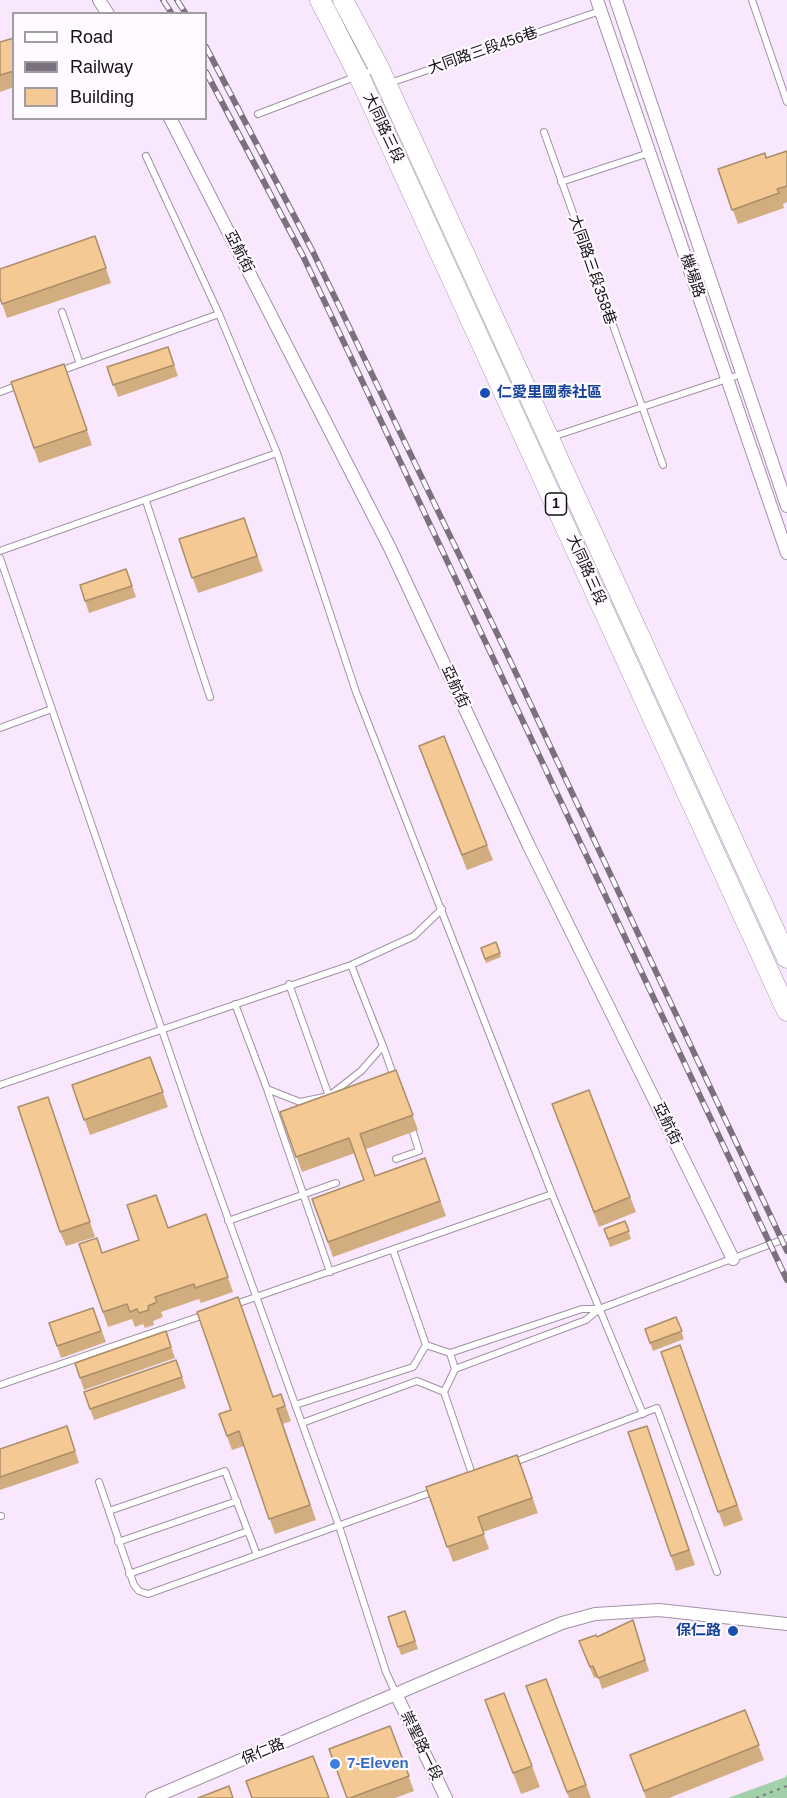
<!DOCTYPE html>
<meta charset="utf-8">
<style>
body{margin:0}
#map{position:relative;width:787px;height:1798px;overflow:hidden;background:#f9e7fe;font-family:Arial,sans-serif}
canvas{display:block}
.legend{position:absolute;left:12px;top:12px;width:195px;height:108px;box-sizing:border-box;background:#fefaff;border:2px solid #a19ca3;margin:0;padding:8px 10px;list-style:none;font-size:18px;color:#161018}
.legend li{display:flex;align-items:center;gap:12px;height:30px}
.legend b{width:30px;border:2px solid #a19ca3}
</style>
<div id="map">
<canvas width="787" height="1798"></canvas>
<ul class="legend">
<li><b style="height:8px;background:#fff"></b>Road</li>
<li><b style="height:8px;background:#7b707e"></b>Railway</li>
<li><b style="height:16px;background:#f4c994"></b>Building</li>
</ul>
</div>
<script>
const c = document.querySelector('canvas').getContext('2d');
c.lineJoin = 'round';
function fill(path, color) { c.fillStyle = color; c.fill(path, 'evenodd'); }
const poly = rows => new Path2D(rows.map(r => 'M' + r).join(''));
function trace(path, color, width, dash) { c.strokeStyle = color; c.lineWidth = width; c.lineCap = dash ? 'butt' : 'round'; c.setLineDash(dash || []); c.stroke(path); }
function write(font, color, halo, rows, align = 'center') {
  c.font = font + ' Arial,"Noto Sans TC",sans-serif'; c.lineWidth = 4.5; c.setLineDash([]); c.textBaseline = 'middle'; c.strokeStyle = halo; c.fillStyle = color; for (const [text, x, y, turn = 0] of rows) {
    c.save(); c.translate(x, y); c.rotate((+turn || 0) * Math.PI / 180); c.textAlign = isNaN(turn) ? turn : align; if (halo) c.strokeText(text, 0, 0); c.fillText(text, 0, 0); c.restore();
  }
}
const green = poly([
 [787,1774,787,1798,728,1798,786,1777]
]);
const path = poly([
 [756,1798,787,1786]
]);
const service = poly([
 [752,0,787,102],
 [390,83,600,11],
 [258,114,376,69],
 [544,132,663,465],
 [146,156,219,314,277,453,356,692,552,1194,643,1414],
 [561,182,649,153],
 [62,312,80,364],
 [60,371,219,314],
 [0,392,19,385],
 [552,437,742,374],
 [146,501,210,697],
 [0,551,277,453],
 [0,558,199,1138,339,1526,386,1672,396,1694],
 [0,728,52,709],
 [289,984,329,1096],
 [235,1004,267,1089,300,1102,329,1096,361,1071,383,1046,351,965],
 [383,1046,394,1077],
 [0,1085,351,965,414,936,442,909],
 [267,1089,330,1272],
 [396,1159,419,1151,411,1126],
 [228,1221,336,1183],
 [393,1250,426,1345],
 [233,1305,552,1194],
 [450,1353,455,1369],
 [0,1385,207,1314],
 [444,1392,473,1477],
 [295,1405,413,1367,426,1345,450,1353,582,1309,598,1309],
 [302,1423,417,1381,444,1392,455,1369,586,1320,599,1309,787,1238],
 [512,1463,657,1408,717,1572],
 [99,1482,134,1585,139,1591,148,1594,435,1491],
 [109,1511,225,1471,257,1555],
 [0,1516,1,1516],
 [118,1542,237,1501],
 [129,1574,248,1531]
]);
const minor = poly([
 [99,0,108,14],
 [597,0,787,553],
 [616,0,787,506],
 [170,118,390,548,529,846,733,1259],
 [396,1694,446,1798],
 [152,1798,562,1623,595,1614,659,1610,787,1624]
]);
const primary = poly([
 [320,0,359,76,787,1011],
 [343,0,379,68,787,958]
]);
const rail = poly([
 [163,0,172,14],
 [177,0,186,14],
 [206,47,313,252,506,652,787,1251],
 [206,72,303,256,787,1280]
]);
const wall = poly([
 [14,38,14,87,0,92,0,42],
 [787,151,787,202,783,204,784,208,738,224,718,169,766,158],
 [95,236,111,283,7,318,0,298],
 [168,347,178,376,118,397,107,367],
 [64,364,92,445,39,463,11,382],
 [244,518,263,571,198,593,179,539],
 [126,569,136,597,89,613,80,585],
 [424,761,487,845,493,860,467,870],
 [496,942,501,957,486,963,481,948],
 [150,1057,168,1107,90,1135,72,1085],
 [396,1070,418,1130,366,1149,375,1176,425,1158,446,1216,333,1257,312,1199,364,1180,355,1153,302,1172,280,1112],
 [589,1090,636,1212,599,1227,552,1104],
 [48,1097,95,1237,66,1246,60,1232],
 [206,1214,233,1292,201,1303,199,1299,161,1312,163,1317,153,1321,154,1325,145,1328,143,1324,135,1327,132,1319,108,1327,79,1244,102,1253,139,1240,168,1228],
 [625,1221,631,1239,610,1247,604,1229],
 [93,1308,106,1342,61,1358,49,1323],
 [676,1317,684,1339,653,1351,645,1329],
 [166,1331,175,1358,84,1390,75,1363],
 [680,1345,743,1520,724,1527,661,1352],
 [176,1360,186,1388,94,1420,84,1392],
 [281,1394,291,1421,283,1424,316,1520,275,1534,244,1446,232,1450,219,1414],
 [67,1426,79,1463,0,1490,0,1449],
 [647,1426,695,1565,676,1571,628,1432],
 [517,1455,538,1513,483,1532,489,1549,453,1562,426,1487],
 [405,1611,418,1649,401,1655,388,1617],
 [633,1620,649,1671,602,1689,598,1677,594,1678,579,1641,597,1637],
 [546,1679,591,1798,569,1798,534,1708,526,1686],
 [504,1693,540,1787,521,1794,485,1700],
 [745,1710,764,1760,669,1798,646,1798,630,1755],
 [390,1726,414,1791,395,1798,347,1798]
]);
const building = poly([
 [14,38,14,71,0,75,0,42,14,38],
 [787,151,787,186,777,189,779,193,732,210,718,169,765,153,766,158,787,151],
 [95,236,106,268,2,304,0,298,0,269,95,236],
 [168,347,174,365,113,385,107,367,168,347],
 [64,364,87,430,34,448,11,382,64,364],
 [244,518,257,556,192,578,179,539,244,518],
 [126,569,132,586,85,601,80,585,126,569],
 [444,736,487,845,462,855,419,746,444,736],
 [496,942,500,953,485,959,481,948,496,942],
 [150,1057,163,1092,84,1120,72,1085,150,1057],
 [396,1070,413,1115,360,1134,375,1176,425,1158,440,1201,328,1242,312,1199,364,1180,349,1138,296,1157,280,1112,396,1070],
 [589,1090,630,1197,594,1212,552,1104,589,1090],
 [48,1097,90,1222,60,1232,18,1107,48,1097],
 [156,1195,168,1228,206,1214,228,1277,195,1288,194,1284,155,1297,157,1302,148,1306,149,1310,139,1313,137,1309,130,1312,127,1304,103,1312,79,1244,97,1238,102,1253,139,1240,127,1205,156,1195],
 [625,1221,629,1231,608,1239,604,1229,625,1221],
 [238,1297,273,1397,281,1394,285,1406,277,1409,310,1505,269,1519,239,1431,227,1436,219,1414,231,1410,197,1312,238,1297],
 [93,1308,101,1331,57,1346,49,1323,93,1308],
 [676,1317,682,1331,650,1343,645,1329,676,1317],
 [166,1331,171,1347,80,1378,75,1363,166,1331],
 [680,1345,737,1505,718,1512,661,1352,680,1345],
 [176,1360,182,1377,90,1409,84,1392,176,1360],
 [67,1426,75,1451,0,1477,0,1449,67,1426],
 [647,1426,689,1550,671,1556,628,1432,647,1426],
 [517,1455,532,1498,478,1517,484,1534,447,1547,426,1487,517,1455],
 [405,1611,415,1641,398,1647,388,1617,405,1611],
 [633,1620,645,1660,598,1678,593,1666,590,1667,579,1641,596,1635,597,1637,633,1620],
 [546,1679,586,1785,567,1792,526,1686,546,1679],
 [504,1693,532,1766,513,1773,485,1700,504,1693],
 [745,1710,759,1745,644,1791,630,1755,745,1710],
 [390,1726,409,1776,350,1798,347,1798,329,1749,390,1726],
 [313,1756,329,1798,252,1798,246,1781,313,1756],
 [229,1786,233,1798,198,1798,229,1786]
]);
const markers = [
 [485,393,6,"#1a4fb4"],
 [733,1631,6,"#1a4fb4"],
 [335,1764,6,"#3f7fe0"]
];
const shields = [
 [556,504,21]
];
const shieldNames = [
 ["1",556,504]
];
const streetNames = [
 ["大同路三段456巷",483,51,-19],
 ["大同路三段",383,128,65],
 ["亞航街",239,252,63],
 ["大同路三段358巷",592,270,71],
 ["機場路",692,276,71],
 ["大同路三段",586,570,66],
 ["亞航街",455,687,65],
 ["亞航街",667,1124,64],
 ["崇聖路一段",421,1746,64],
 ["保仁路",263,1752,-23]
];
const transitNames = [
 ["仁愛里國泰社區",497,393],
 ["保仁路",721,1631,"right"]
];
const shopNames = [
 ["7-Eleven",347,1764]
];
fill(green, '#a1d0ab');
trace(service, '#a191a5', 8);
trace(minor, '#a191a5', 14);
trace(primary, '#a191a5', 21);
trace(path, '#837786', 2, [3, 4.5]);
trace(service, '#fff', 6);
trace(minor, '#fff', 12);
trace(primary, '#fff', 20);
trace(rail, '#7b707e', 6);
trace(rail, '#fefaff', 4, [11]);
fill(wall, '#d2ad7f');
fill(building, '#f4c994');
trace(building, '#ab8d68', 1.5);
for (const [x, y, r, color] of markers) { const dot = new Path2D(); dot.arc(x, y, r, 0, 2 * Math.PI); c.fillStyle = color; c.fill(dot); trace(dot, '#fefaff', 2); }
for (const [x, y, w] of shields) { const box = new Path2D(); box.roundRect(x - w / 2, y - 11, w, 22, 4.5); c.fillStyle = '#fefaff'; c.fill(box); trace(box, '#161018', 1.5); }
write('bold 14px', '#161018', null, shieldNames);
write('15px', '#161018', '#fefaff', streetNames);
write('bold 15px', '#164399', '#fefaff', transitNames, 'left');
write('bold 15px', '#366cbe', '#fefaff', shopNames, 'left');
</script>
